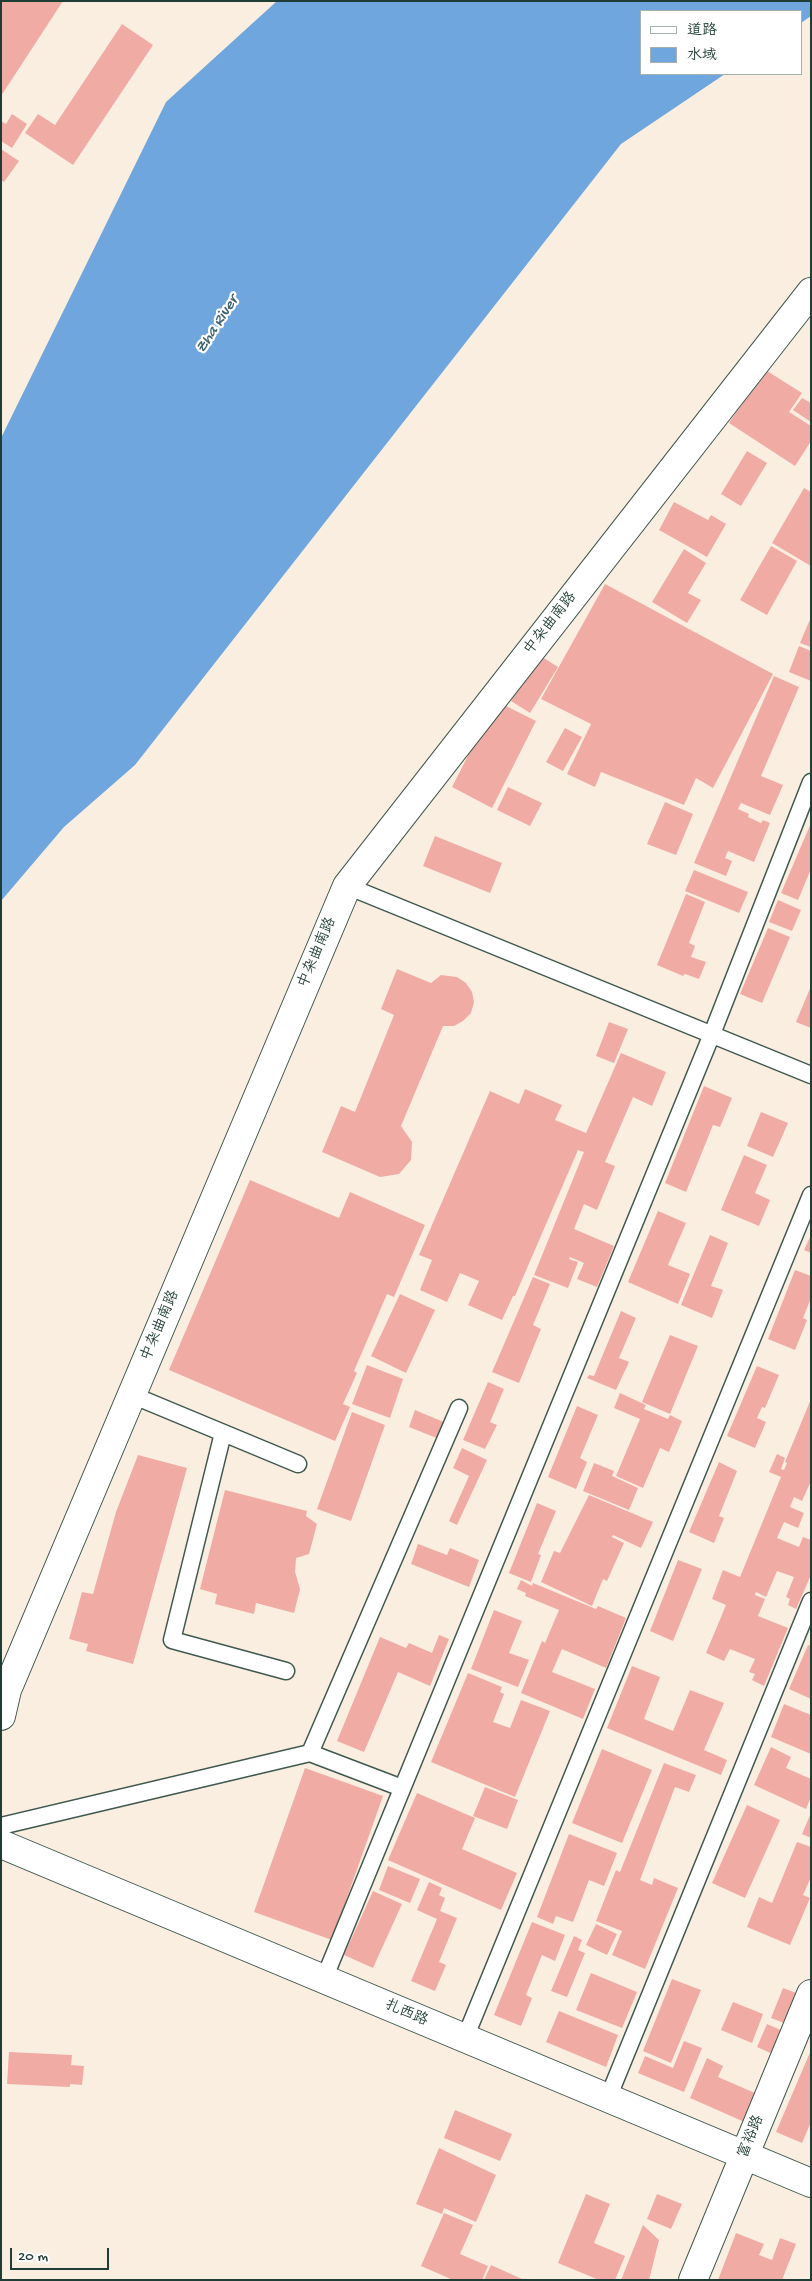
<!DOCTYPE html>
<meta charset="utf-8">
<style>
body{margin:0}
#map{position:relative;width:812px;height:2281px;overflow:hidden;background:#faeee1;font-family:"Gochi Hand","LXGW WenKai TC",sans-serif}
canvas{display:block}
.frame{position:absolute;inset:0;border:2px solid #1f3d34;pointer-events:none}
.legend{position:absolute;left:640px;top:10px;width:162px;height:65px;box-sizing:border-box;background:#fff;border:1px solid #a5b1ae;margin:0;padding:6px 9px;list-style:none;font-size:15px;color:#1f3d34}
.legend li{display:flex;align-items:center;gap:10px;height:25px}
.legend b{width:25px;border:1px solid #a5b1ae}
.scale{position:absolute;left:10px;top:2248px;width:99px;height:22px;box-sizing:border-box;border:2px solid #1f3d34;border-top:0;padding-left:6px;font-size:15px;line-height:18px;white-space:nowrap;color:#1f3d34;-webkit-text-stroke:4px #fff;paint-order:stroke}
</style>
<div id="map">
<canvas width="812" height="2281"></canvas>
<div class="frame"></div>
<ul class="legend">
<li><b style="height:6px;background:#fff"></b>道路</li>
<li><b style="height:14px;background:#6ea6dd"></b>水域</li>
</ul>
<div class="scale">20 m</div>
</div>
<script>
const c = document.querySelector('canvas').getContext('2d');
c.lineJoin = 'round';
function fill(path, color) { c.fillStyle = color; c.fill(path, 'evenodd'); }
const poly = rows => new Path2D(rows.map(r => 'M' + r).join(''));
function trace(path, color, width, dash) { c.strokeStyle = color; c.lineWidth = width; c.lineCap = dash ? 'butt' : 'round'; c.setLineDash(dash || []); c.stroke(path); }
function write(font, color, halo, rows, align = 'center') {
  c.font = font + ' "Gochi Hand","LXGW WenKai TC",sans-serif'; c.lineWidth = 4.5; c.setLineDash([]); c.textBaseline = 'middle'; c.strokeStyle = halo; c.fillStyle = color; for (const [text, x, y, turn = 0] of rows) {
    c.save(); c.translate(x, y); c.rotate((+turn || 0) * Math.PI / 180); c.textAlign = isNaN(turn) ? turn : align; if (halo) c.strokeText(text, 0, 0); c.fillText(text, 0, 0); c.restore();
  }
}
const water = poly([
 [277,1,811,1,811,16,801,23,801,11,641,11,641,74,725,74,621,144,135,765,64,827,1,901,1,438,166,102]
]);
const building = poly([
 [1,1,63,1,1,96],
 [122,24,153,45,73,165,25,133,38,114,55,125],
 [12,114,27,124,12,148,1,141,1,121,6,124],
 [1,149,19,161,4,182,1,180],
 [764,369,802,393,789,412,811,426,811,441,795,466,729,423],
 [802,398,811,403,811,422,793,410],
 [747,451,767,463,741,506,721,494],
 [804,488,811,492,811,566,772,543],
 [674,502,708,520,711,515,726,524,707,557,659,530],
 [771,546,797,561,767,615,740,600],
 [684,549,706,563,688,593,701,600,687,623,652,602],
 [605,584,773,674,713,788,696,778,684,805,601,772,595,787,567,774,591,724,541,699],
 [811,617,811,647,800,643],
 [799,646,811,651,811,681,789,672],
 [539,655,558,667,530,713,511,701],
 [774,676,799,687,761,776,783,785,770,815,741,803,738,809,749,814,748,817,761,823,763,820,770,823,754,862,728,851,725,858,732,861,726,876,694,863],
 [496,701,536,721,492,808,452,787],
 [565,728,582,737,563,771,546,762],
 [508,787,542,803,530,826,497,810],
 [665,802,693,814,676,855,647,844],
 [811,823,811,869,798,900,781,893],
 [435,836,502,863,490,893,423,866],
 [694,870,748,892,739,913,685,891],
 [686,894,705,902,689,943,695,946,691,957,706,962,699,979,685,974,683,976,657,965],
 [778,900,801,910,792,931,769,922],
 [768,928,790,937,762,1003,740,994],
 [397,969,431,983,441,975,457,977,466,983,472,992,474,1002,471,1013,463,1021,454,1026,443,1026,401,1126,412,1142,411,1160,399,1174,380,1177,322,1152,341,1106,355,1112,394,1015,381,1009],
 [811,986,811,1028,796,1022],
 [609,1022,628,1029,614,1063,596,1056],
 [621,1053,666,1072,652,1106,633,1097,605,1162,615,1166,597,1210,584,1204,574,1229,614,1246,597,1287,577,1279,584,1263,570,1257,569,1259,578,1262,568,1288,534,1275,584,1152,578,1150,515,1296,513,1296,502,1320,468,1305,479,1281,460,1273,447,1302,420,1290,432,1260,419,1255,490,1091,519,1104,525,1089,562,1105,555,1120,586,1133],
 [704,1086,732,1098,720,1127,713,1125,686,1192,665,1183],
 [761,1112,788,1123,773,1157,747,1146],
 [744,1155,767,1165,755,1193,770,1200,759,1226,721,1210],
 [250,1180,339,1218,350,1192,425,1225,394,1297,387,1294,354,1371,357,1373,343,1404,350,1407,335,1441,169,1370],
 [658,1211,686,1223,668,1265,690,1274,678,1304,628,1282],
 [710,1235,728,1243,711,1286,723,1290,712,1318,681,1305],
 [811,1235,811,1253,804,1250],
 [795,1270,811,1276,811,1298,803,1318,807,1320,795,1350,768,1339],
 [533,1277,550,1284,533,1325,541,1329,519,1383,492,1372],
 [400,1294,435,1310,406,1373,371,1356],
 [621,1311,636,1318,619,1358,629,1362,616,1390,587,1378,589,1375,594,1376],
 [670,1335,698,1346,670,1414,642,1402],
 [367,1365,403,1379,390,1418,352,1404],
 [757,1366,779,1375,765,1408,762,1407,757,1418,766,1422,755,1448,727,1436],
 [488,1382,504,1389,490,1422,497,1425,485,1449,463,1440],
 [620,1393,646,1405,644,1409,668,1419,670,1415,682,1421,669,1452,660,1448,643,1488,616,1476,640,1419,614,1408],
 [811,1399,811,1481,802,1501,794,1497,790,1507,804,1513,798,1528,784,1522,777,1538,799,1547,803,1537,811,1540,811,1575,796,1609,788,1605,790,1599,786,1597,794,1577,777,1571,766,1597,756,1592,755,1595,765,1599,758,1616,788,1628,764,1686,752,1680,755,1674,749,1672,755,1659,730,1649,724,1661,706,1653,726,1605,712,1599,723,1570,740,1577,781,1477,769,1472,777,1454,785,1458,781,1469,784,1470,787,1463,785,1462],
 [577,1406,598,1415,580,1458,587,1462,576,1489,548,1477],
 [415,1410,446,1423,439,1439,409,1427],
 [352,1412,385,1425,351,1521,317,1509],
 [462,1448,487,1460,457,1525,449,1521,469,1476,453,1468],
 [138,1455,187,1468,133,1664,86,1651,88,1644,69,1639,82,1592,93,1594,116,1512],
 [719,1462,737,1471,719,1516,724,1518,714,1543,689,1532],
 [594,1463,614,1471,612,1476,638,1488,629,1510,583,1491],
 [225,1490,307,1511,306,1516,317,1524,309,1554,296,1558,295,1572,300,1589,294,1613,256,1603,254,1614,215,1604,217,1594,200,1589],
 [589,1495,653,1522,641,1548,613,1535,612,1537,624,1543,607,1581,603,1579,592,1606,541,1582,554,1551,560,1553],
 [537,1503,556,1511,538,1554,541,1555,531,1582,509,1573],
 [418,1544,447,1555,450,1548,479,1560,469,1587,411,1564],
 [678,1560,702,1569,673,1641,650,1631],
 [521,1580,532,1586,533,1583,596,1609,598,1606,626,1618,606,1668,562,1649,552,1672,595,1689,583,1719,521,1693,542,1641,545,1643,559,1610,525,1596,526,1593,517,1589],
 [494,1610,522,1621,509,1653,529,1660,518,1687,471,1669],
 [439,1635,449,1639,430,1686,398,1672,364,1752,337,1741,380,1637,406,1648,409,1643,432,1653],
 [808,1645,811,1646,811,1699,789,1689],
 [632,1666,660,1677,644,1719,673,1731,690,1690,724,1703,704,1750,727,1760,721,1775,607,1728],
 [468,1673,502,1687,500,1692,504,1694,493,1722,510,1728,521,1700,550,1711,515,1797,431,1762],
 [784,1704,811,1715,811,1754,771,1737],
 [771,1747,791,1757,786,1768,811,1779,811,1797,806,1809,754,1785],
 [602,1749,652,1770,622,1843,572,1823],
 [664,1763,696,1775,689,1792,675,1787,640,1880,652,1885,654,1878,678,1888,645,1969,612,1955,622,1931,596,1921,616,1870,620,1872],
 [305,1768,383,1796,332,1940,254,1912],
 [485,1787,518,1800,507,1829,473,1816],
 [417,1793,475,1818,462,1849,517,1873,501,1910,388,1860],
 [747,1805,780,1820,745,1898,712,1883],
 [811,1813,811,1838,802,1834],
 [569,1834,617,1853,604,1886,589,1880,573,1922,556,1916,553,1924,537,1917],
 [797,1842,811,1847,811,1877,803,1895,810,1898,790,1945,747,1927,759,1897,772,1903],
 [388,1866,420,1879,410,1903,379,1890],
 [429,1882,442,1888,439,1895,445,1898,440,1911,457,1918,439,1962,446,1965,435,1991,411,1981,437,1919,417,1910],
 [373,1891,402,1904,373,1968,344,1955],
 [532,1922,565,1935,555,1961,542,1955,526,1995,532,1998,521,2026,494,2015],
 [596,1924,617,1934,607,1955,586,1945],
 [574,1936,582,1940,578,1950,585,1953,567,1997,551,1991],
 [591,1973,637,1992,622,2028,576,2010],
 [672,1979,701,1990,671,2063,643,2051],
 [783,1988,804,1996,792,2026,771,2018],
 [733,2002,763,2014,752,2043,721,2030],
 [559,2011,618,2035,606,2067,546,2042],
 [767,2024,785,2032,775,2055,757,2047],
 [684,2041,702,2048,684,2092,638,2073,645,2056,673,2068],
 [811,2050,811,2122,802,2143,776,2132],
 [9,2052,72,2055,71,2065,84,2066,82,2085,70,2084,70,2087,7,2084],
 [707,2058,723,2066,718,2077,762,2096,749,2124,690,2098],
 [455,2110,512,2134,500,2161,444,2138],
 [439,2148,496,2175,476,2222,444,2208,442,2214,416,2204],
 [586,2194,610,2204,594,2243,625,2256,615,2280,599,2280,558,2263],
 [657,2194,682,2204,671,2229,647,2219],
 [444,2213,473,2225,460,2254,488,2266,482,2280,453,2280,421,2266],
 [643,2225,659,2240,649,2280,621,2280],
 [736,2233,764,2244,759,2255,772,2260,780,2238,796,2244,782,2280,718,2280],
 [491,2265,524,2280,484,2280]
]);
const service = poly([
 [347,886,811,1075],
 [132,1395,298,1464],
 [223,1433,172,1640,286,1671],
 [310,1753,459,1408],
 [1,1826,310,1753,402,1788],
 [324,1979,712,1034,811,782],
 [465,2038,811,1195],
 [608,2098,811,1601]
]);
const minor = poly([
 [1,1844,811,2183],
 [693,2280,811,1994]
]);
const tertiary = poly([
 [1,1716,7,1690,347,886,811,292]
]);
const streetNames = [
 ["中杂曲南路",551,624,-52],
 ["中杂曲南路",318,953,-67],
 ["中杂曲南路",161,1326,-67],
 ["扎西路",406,2014,23],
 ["富裕路",752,2137,-68]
];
const waterNames = [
 ["Zha River",218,325,-57]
];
fill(water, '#6ea6dd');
fill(building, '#f1aba5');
trace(service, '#40584e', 19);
trace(minor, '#40584e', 30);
trace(tertiary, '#40584e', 30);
trace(service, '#fff', 16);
trace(minor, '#fff', 28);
trace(tertiary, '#fff', 28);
write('15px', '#1f3d34', '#fff', streetNames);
write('italic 16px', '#3b626f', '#fff', waterNames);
</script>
